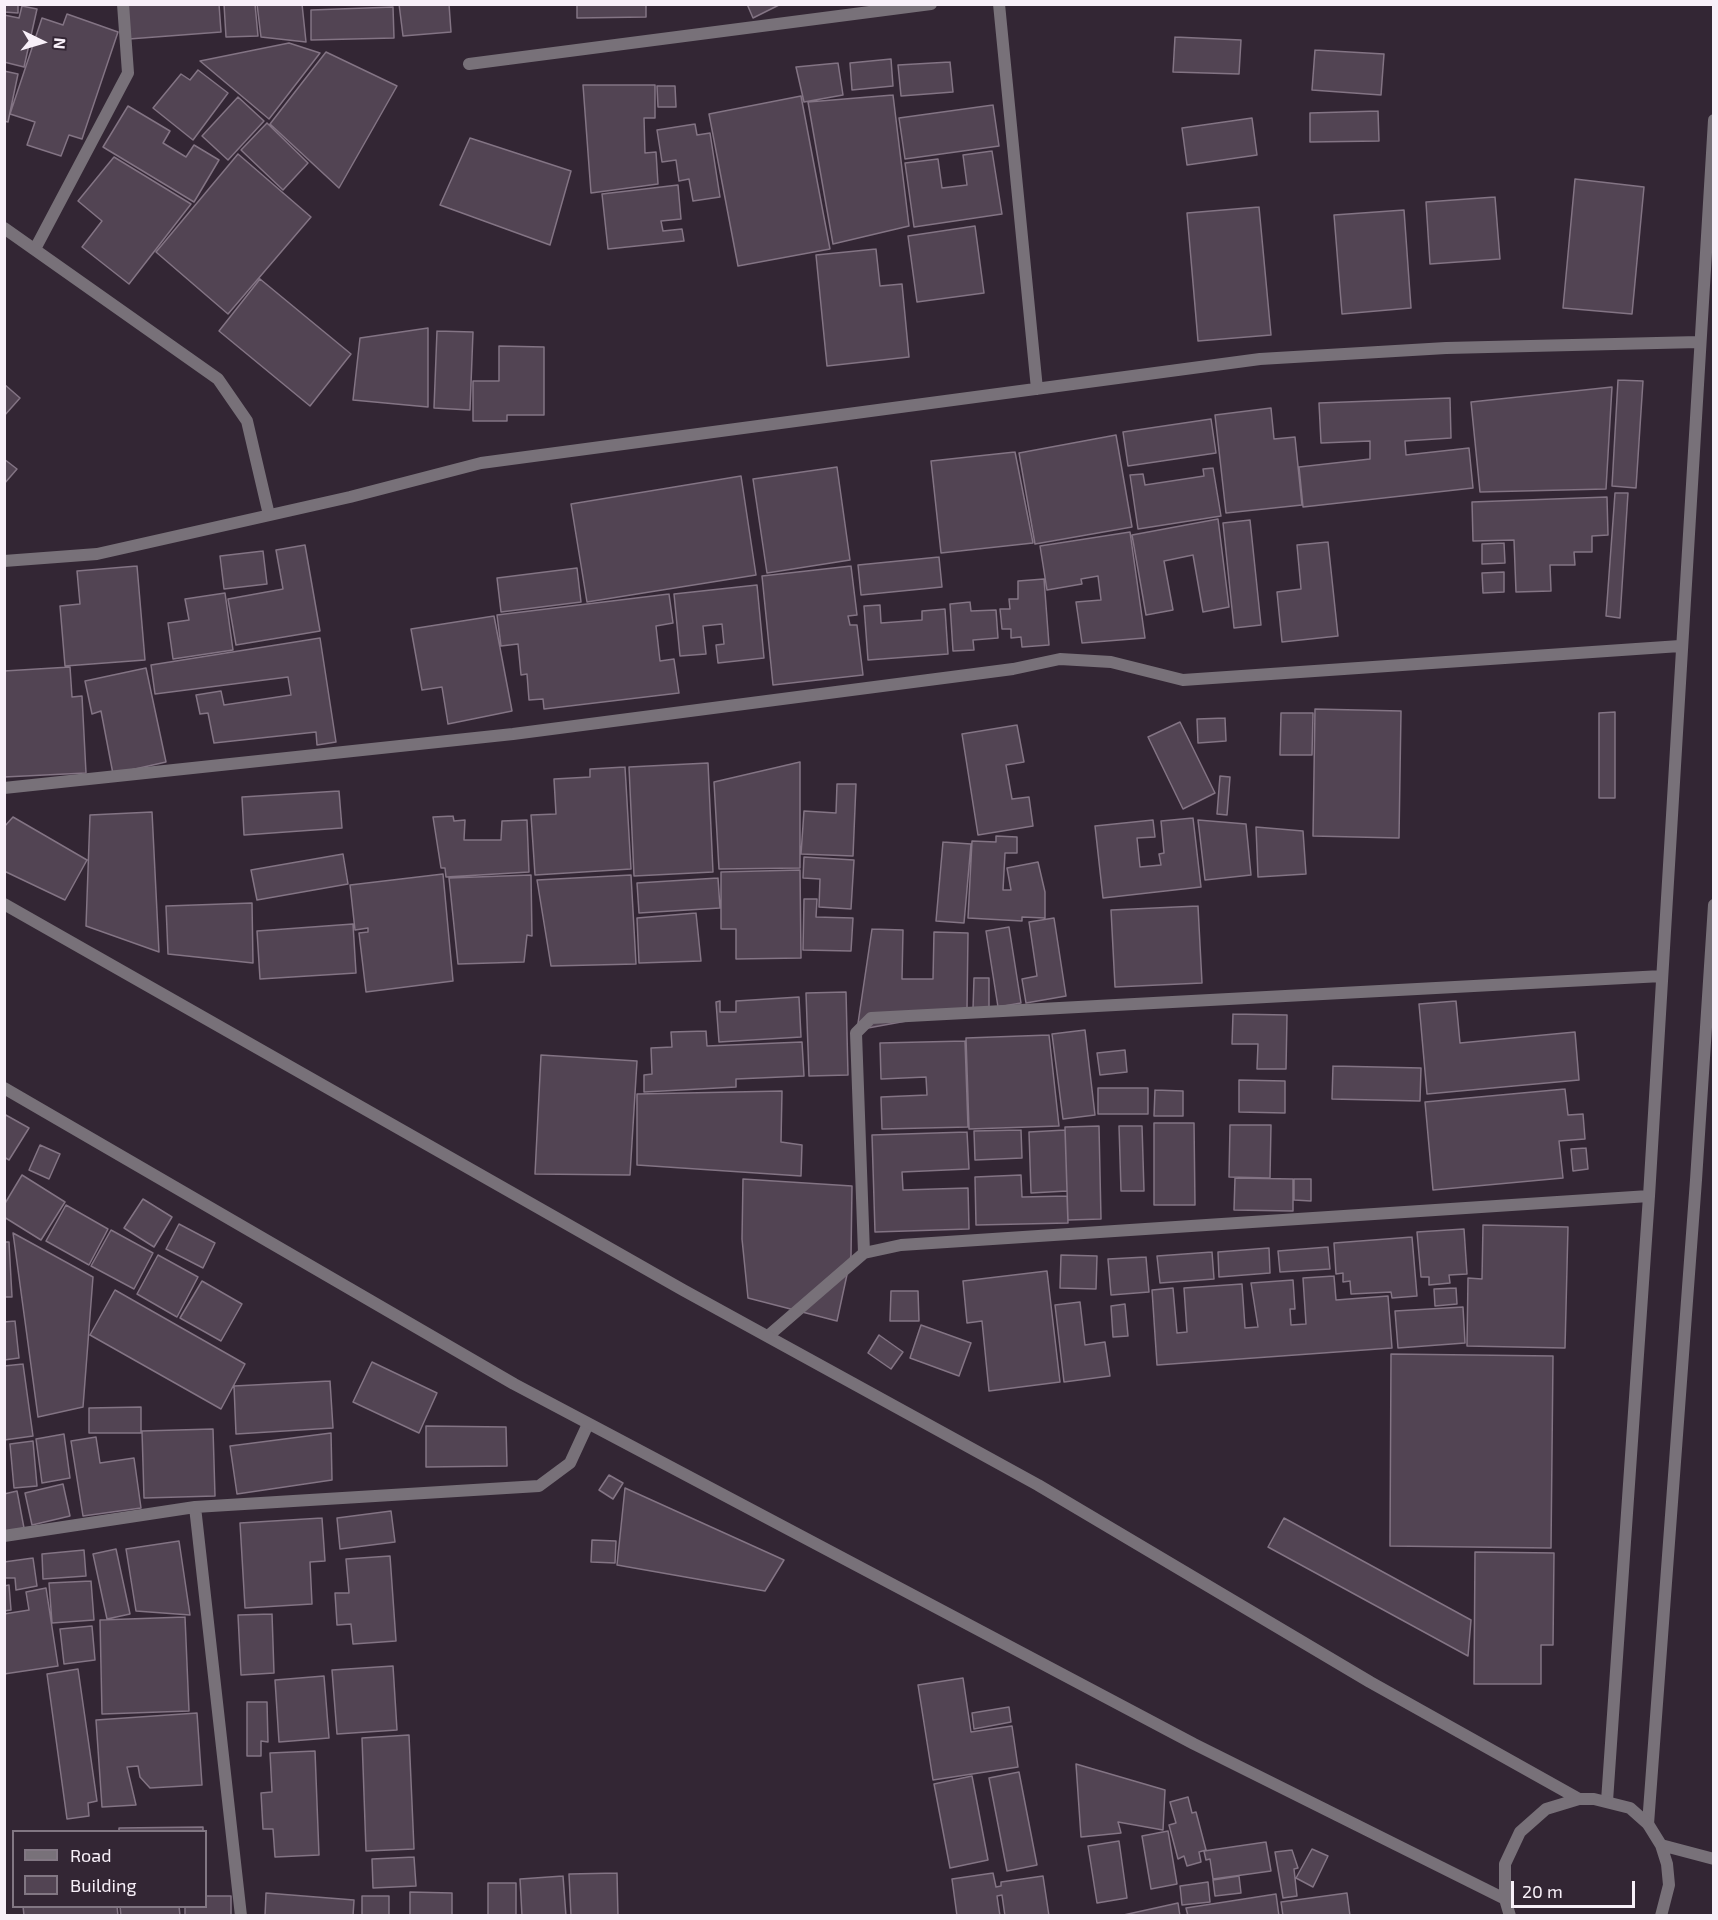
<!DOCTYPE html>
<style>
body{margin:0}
#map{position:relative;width:1718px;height:1920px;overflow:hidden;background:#332634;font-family:"Exo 2",sans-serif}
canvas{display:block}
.frame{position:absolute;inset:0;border:6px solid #f8f0f9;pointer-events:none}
.legend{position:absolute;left:12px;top:1830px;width:195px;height:78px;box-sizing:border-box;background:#332634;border:2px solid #827783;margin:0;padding:8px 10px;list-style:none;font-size:18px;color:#f8f0f9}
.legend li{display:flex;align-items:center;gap:12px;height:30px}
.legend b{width:30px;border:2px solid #827783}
.north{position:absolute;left:12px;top:12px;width:60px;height:60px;-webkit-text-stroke:4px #332634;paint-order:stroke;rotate:95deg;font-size:16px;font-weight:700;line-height:24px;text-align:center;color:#f8f0f9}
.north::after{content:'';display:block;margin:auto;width:21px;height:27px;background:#f8f0f9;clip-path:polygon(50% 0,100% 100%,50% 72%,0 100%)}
.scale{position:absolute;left:1511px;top:1881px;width:124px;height:27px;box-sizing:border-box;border:3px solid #f8f0f9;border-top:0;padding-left:8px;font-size:18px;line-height:21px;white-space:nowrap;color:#f8f0f9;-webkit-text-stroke:4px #332634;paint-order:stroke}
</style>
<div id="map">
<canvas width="1718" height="1920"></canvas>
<div class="frame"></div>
<ul class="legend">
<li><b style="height:8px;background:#787179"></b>Road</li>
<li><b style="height:16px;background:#524453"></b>Building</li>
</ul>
<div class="north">N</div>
<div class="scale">20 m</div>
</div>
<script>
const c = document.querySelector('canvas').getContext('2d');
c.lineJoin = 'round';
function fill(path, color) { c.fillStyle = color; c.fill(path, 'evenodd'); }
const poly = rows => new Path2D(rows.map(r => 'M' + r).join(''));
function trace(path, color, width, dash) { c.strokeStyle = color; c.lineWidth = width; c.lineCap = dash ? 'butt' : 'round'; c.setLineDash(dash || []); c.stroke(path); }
const building = poly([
 [4,4,18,4,18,13,4,12,4,4],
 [127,4,219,4,221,32,129,39,127,4],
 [224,4,255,4,258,36,226,37,224,4],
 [257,4,302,4,306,42,261,37,257,4],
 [399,4,449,4,451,32,403,36,399,4],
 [577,4,646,4,646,17,577,18,577,4],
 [747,4,781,4,753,18,747,4],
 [22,6,37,9,24,67,4,62,4,15,19,18,22,6],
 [393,7,394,38,311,40,311,10,393,7],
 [67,14,118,32,82,139,69,135,61,156,27,145,35,122,10,114,42,18,63,25,67,14],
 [1175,37,1241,40,1239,74,1173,72,1175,37],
 [289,43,320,53,269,119,200,61,289,43],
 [1315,50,1384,54,1381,95,1312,90,1315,50],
 [326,52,397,86,339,188,270,124,326,52],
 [891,59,893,86,852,90,850,63,891,59],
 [950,62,953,92,901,96,898,65,950,62],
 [838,63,843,95,804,102,796,67,838,63],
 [198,70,228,93,193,140,153,108,181,74,190,80,198,70],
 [4,71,18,74,8,122,4,121,4,71],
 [583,85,655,85,655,118,644,118,645,153,656,152,658,184,591,193,583,85],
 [657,86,675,86,676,107,658,107,657,86],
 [893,95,909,226,833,244,808,102,893,95],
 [801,96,830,249,738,266,709,114,801,96],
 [238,97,264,121,228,160,202,136,238,97],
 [993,105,999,146,905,159,899,118,993,105],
 [128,106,170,131,163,143,186,157,194,145,219,160,194,202,103,147,128,106],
 [1378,111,1379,141,1310,142,1310,113,1378,111],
 [1252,118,1257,155,1187,165,1182,128,1252,118],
 [267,123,308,163,283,190,241,150,267,123],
 [695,124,697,135,710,133,720,197,693,201,689,179,679,181,676,160,662,162,657,130,695,124],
 [470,138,571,171,550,245,440,205,470,138],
 [992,151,1002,214,914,227,905,163,938,159,942,188,967,185,963,155,992,151],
 [238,154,311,217,228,314,156,252,238,154],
 [114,157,191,204,129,284,82,247,102,221,78,201,114,157],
 [1575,179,1644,187,1632,314,1563,308,1575,179],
 [678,185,681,219,661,221,663,231,682,229,684,241,608,249,602,194,678,185],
 [1495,197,1500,259,1430,264,1426,202,1495,197],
 [1259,207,1271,335,1198,341,1187,213,1259,207],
 [1404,210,1411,308,1342,314,1334,215,1404,210],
 [975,226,984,293,917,302,908,236,975,226],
 [876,249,880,286,902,284,909,357,827,366,816,255,876,249],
 [260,279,351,354,310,406,219,331,260,279],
 [428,328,428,407,353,400,360,338,428,328],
 [437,331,473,332,470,410,434,408,437,331],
 [499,346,544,347,544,415,507,415,507,421,473,421,473,381,499,381,499,346],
 [1618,380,1643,381,1636,488,1612,486,1618,380],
 [4,384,20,398,4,416,4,384],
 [1612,387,1606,489,1480,492,1471,402,1612,387],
 [1450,398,1451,438,1405,441,1406,455,1469,448,1473,488,1303,507,1299,467,1370,459,1370,441,1321,443,1319,403,1450,398],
 [1271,408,1274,439,1295,437,1302,505,1226,513,1215,415,1271,408],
 [1211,419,1216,453,1128,466,1123,432,1211,419],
 [1116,435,1132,527,1035,544,1019,453,1116,435],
 [1015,452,1033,543,941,553,931,461,1015,452],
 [4,459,17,469,4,484,4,459],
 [837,467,850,560,767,573,753,479,837,467],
 [1213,468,1221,516,1138,529,1130,475,1143,474,1145,485,1204,476,1203,469,1213,468],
 [741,476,756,575,587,602,571,504,741,476],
 [1615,493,1628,493,1620,618,1606,616,1615,493],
 [1607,497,1608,535,1592,536,1592,552,1574,552,1575,565,1550,565,1551,591,1516,592,1514,540,1473,541,1472,502,1607,497],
 [1218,519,1229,607,1203,612,1193,555,1164,561,1173,610,1146,615,1132,535,1218,519],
 [1250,520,1261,625,1234,628,1223,523,1250,520],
 [1130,532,1145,638,1082,643,1076,602,1101,600,1098,576,1081,579,1082,584,1047,590,1040,546,1130,532],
 [1328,542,1338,636,1282,642,1277,592,1301,589,1297,545,1328,542],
 [1504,543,1505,563,1482,564,1482,544,1504,543],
 [305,545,320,631,236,645,228,599,283,589,276,550,305,545],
 [263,551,267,584,224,589,220,556,263,551],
 [939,557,942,587,861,595,858,565,939,557],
 [137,566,145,660,65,666,60,606,80,604,77,571,137,566],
 [851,566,857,615,848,616,850,625,857,625,863,675,773,685,762,576,851,566],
 [577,568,581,602,501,612,497,578,577,568],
 [1504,572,1504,592,1483,593,1482,573,1504,572],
 [1044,579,1049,645,1022,647,1021,637,1011,638,1011,629,1002,629,1000,609,1010,609,1009,599,1018,599,1018,581,1044,579],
 [757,585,764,658,718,663,716,645,724,644,722,624,703,626,706,654,680,656,674,594,757,585],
 [225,593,233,650,173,659,168,623,189,620,185,599,225,593],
 [669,594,673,623,656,626,660,661,674,659,679,693,544,709,543,699,529,700,527,674,521,675,518,644,501,646,497,615,669,594],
 [970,602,971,611,996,610,998,638,973,640,974,650,953,651,950,604,970,602],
 [880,605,881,623,922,620,922,611,945,609,948,654,868,660,864,606,880,605],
 [494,616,512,711,448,724,442,687,422,690,411,629,494,616],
 [320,638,336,742,317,745,316,732,214,743,208,713,200,714,196,695,221,691,224,705,291,695,288,677,155,694,151,665,320,638],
 [70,667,72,697,82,696,86,773,4,777,4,671,70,667],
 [146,668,166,762,113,774,101,711,92,714,85,681,146,668],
 [1315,709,1401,711,1399,838,1313,836,1315,709],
 [1615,712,1615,798,1599,798,1599,713,1615,712],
 [1281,713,1313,713,1312,755,1280,755,1281,713],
 [1225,718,1226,741,1198,743,1197,719,1225,718],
 [1180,722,1215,793,1183,809,1148,737,1180,722],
 [1017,725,1024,762,1006,765,1012,799,1029,797,1033,826,978,835,962,734,1017,725],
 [800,762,800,868,719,869,714,782,800,762],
 [708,763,713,872,634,876,629,767,708,763],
 [625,767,631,869,535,875,531,815,556,814,554,779,590,777,590,769,625,767],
 [1220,776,1230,777,1227,815,1217,814,1220,776],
 [837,784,856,784,853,856,801,854,804,811,836,813,837,784],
 [339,791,342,828,244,835,242,797,339,791],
 [152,812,159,952,86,926,90,815,152,812],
 [453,816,454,821,465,820,464,840,501,840,502,821,527,820,529,872,446,877,445,868,441,868,433,817,453,816],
 [13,817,87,860,65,900,4,871,4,827,13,817],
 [1193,818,1201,887,1103,898,1095,826,1153,820,1155,837,1137,838,1140,867,1161,865,1159,854,1164,853,1161,821,1193,818],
 [1198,820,1246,824,1251,875,1205,880,1198,820],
 [1256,827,1303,831,1306,874,1258,877,1256,827],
 [996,836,1017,837,1017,853,1005,853,1003,890,1011,890,1007,868,1038,862,1045,892,1045,918,1022,917,1022,921,968,918,972,841,996,842,996,836],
 [943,842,971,844,964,923,936,921,943,842],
 [343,854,348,884,257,900,251,870,343,854],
 [804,857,854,860,851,909,819,907,820,879,803,878,804,857],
 [800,870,801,958,736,959,736,929,721,929,721,872,800,870],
 [443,874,453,981,366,992,359,933,368,932,368,928,355,930,350,885,443,874],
 [531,875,532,936,527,935,524,962,458,964,449,878,531,875],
 [631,875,636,964,551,966,537,880,631,875],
 [718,878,720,908,639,913,637,883,718,878],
 [804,899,817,899,816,917,853,918,851,951,803,950,804,899],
 [252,903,253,963,168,954,166,906,252,903],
 [1198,906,1202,983,1115,987,1111,910,1198,906],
 [696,913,701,961,639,963,637,918,696,913],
 [1054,918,1066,996,1026,1003,1022,979,1037,976,1029,922,1054,918],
 [353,924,356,973,260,979,257,931,353,924],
 [1009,927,1021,1003,998,1007,986,931,1009,927],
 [872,929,903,930,902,979,933,979,934,932,968,933,967,1010,857,1030,872,929],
 [974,978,989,978,989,1009,973,1009,974,978],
 [846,992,848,1075,809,1076,806,993,846,992],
 [799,997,801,1037,719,1042,716,1002,720,1001,720,1012,736,1012,736,1001,799,997],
 [1456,1001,1460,1043,1575,1032,1579,1080,1427,1094,1419,1004,1456,1001],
 [1233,1014,1287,1015,1286,1069,1257,1069,1258,1044,1232,1044,1233,1014],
 [1085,1030,1095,1115,1063,1119,1052,1034,1085,1030],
 [706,1031,707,1046,802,1042,804,1076,736,1079,736,1087,644,1092,644,1075,652,1074,651,1048,672,1047,671,1032,706,1031],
 [1049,1035,1059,1126,969,1129,966,1038,1049,1035],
 [965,1041,968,1127,882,1129,881,1097,927,1095,926,1077,881,1079,880,1043,965,1041],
 [1125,1050,1127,1072,1100,1075,1097,1053,1125,1050],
 [541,1055,637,1061,630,1175,535,1174,541,1055],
 [1333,1066,1421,1068,1420,1101,1332,1099,1333,1066],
 [1239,1080,1285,1081,1285,1113,1239,1112,1239,1080],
 [1098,1088,1148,1088,1148,1114,1098,1114,1098,1088],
 [1565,1089,1568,1115,1583,1114,1585,1139,1559,1141,1563,1178,1433,1190,1425,1102,1565,1089],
 [1155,1090,1183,1091,1183,1116,1154,1116,1155,1090],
 [782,1091,781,1142,802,1145,801,1176,637,1165,637,1094,782,1091],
 [4,1114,29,1128,9,1160,4,1157,4,1114],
 [1154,1123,1194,1123,1195,1205,1154,1205,1154,1123],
 [1230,1125,1271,1125,1270,1178,1229,1177,1230,1125],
 [1099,1126,1101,1219,1068,1220,1065,1127,1099,1126],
 [1119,1126,1142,1126,1144,1191,1121,1191,1119,1126],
 [1021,1130,1022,1158,975,1160,974,1131,1021,1130],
 [1065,1130,1067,1191,1031,1193,1029,1132,1065,1130],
 [967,1132,969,1169,902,1172,903,1190,968,1188,969,1229,875,1232,872,1135,967,1132],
 [40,1145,60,1154,49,1179,29,1170,40,1145],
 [1586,1148,1588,1169,1573,1171,1571,1149,1586,1148],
 [22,1175,65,1202,41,1240,4,1217,4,1205,22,1175],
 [1021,1175,1022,1197,1067,1196,1068,1223,976,1225,975,1177,1021,1175],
 [1235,1178,1293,1179,1293,1211,1234,1210,1235,1178],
 [743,1179,852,1186,851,1256,837,1321,748,1298,742,1239,743,1179],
 [1294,1179,1311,1179,1311,1201,1294,1200,1294,1179],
 [143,1199,172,1217,154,1247,124,1228,143,1199],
 [66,1205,108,1229,89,1265,46,1241,66,1205],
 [179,1224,215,1243,203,1268,166,1249,179,1224],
 [1483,1225,1568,1227,1565,1348,1467,1346,1468,1278,1482,1279,1483,1225],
 [1464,1229,1467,1274,1449,1275,1450,1283,1429,1285,1429,1277,1421,1277,1417,1232,1464,1229],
 [111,1230,153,1253,134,1289,91,1266,111,1230],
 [13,1233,93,1277,83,1407,38,1417,13,1233],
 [1412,1237,1417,1296,1392,1298,1391,1292,1351,1294,1350,1281,1343,1282,1343,1273,1336,1274,1334,1243,1412,1237],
 [4,1242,9,1242,12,1297,4,1297,4,1242],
 [1328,1247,1330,1269,1280,1272,1278,1251,1328,1247],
 [1269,1248,1270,1273,1219,1277,1218,1252,1269,1248],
 [1212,1252,1214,1279,1160,1283,1157,1256,1212,1252],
 [158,1255,198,1277,177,1317,137,1294,158,1255],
 [1061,1255,1097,1256,1096,1289,1060,1288,1061,1255],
 [1146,1257,1149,1292,1111,1295,1108,1259,1146,1257],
 [1047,1271,1060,1382,989,1391,982,1321,967,1323,963,1281,1047,1271],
 [1334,1276,1336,1300,1388,1296,1392,1348,1157,1365,1152,1290,1173,1288,1177,1333,1187,1332,1184,1288,1242,1284,1245,1328,1258,1327,1251,1283,1293,1280,1295,1309,1290,1309,1291,1325,1306,1324,1303,1278,1334,1276],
 [202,1281,242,1304,221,1341,180,1318,202,1281],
 [1456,1288,1457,1304,1435,1306,1434,1289,1456,1288],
 [115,1290,245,1364,221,1409,90,1335,115,1290],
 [891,1291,918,1291,919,1321,890,1321,891,1291],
 [1080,1302,1085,1345,1105,1342,1110,1376,1064,1382,1055,1305,1080,1302],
 [1125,1304,1128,1336,1113,1337,1111,1306,1125,1304],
 [1463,1307,1465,1343,1398,1348,1395,1311,1463,1307],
 [15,1321,19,1358,4,1360,4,1322,15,1321],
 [921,1325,971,1343,959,1376,910,1358,921,1325],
 [879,1335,903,1352,891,1369,868,1353,879,1335],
 [1391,1354,1553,1356,1551,1548,1390,1546,1391,1354],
 [372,1362,437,1393,419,1433,353,1402,372,1362],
 [23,1364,33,1436,4,1440,4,1366,23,1364],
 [330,1381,333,1428,236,1434,234,1386,330,1381],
 [141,1407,141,1433,89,1433,89,1408,141,1407],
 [426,1426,506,1427,507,1466,426,1467,426,1426],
 [213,1429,215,1496,144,1498,142,1431,213,1429],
 [331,1433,332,1480,237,1494,230,1446,331,1433],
 [64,1434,70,1478,42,1483,36,1439,64,1434],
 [96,1437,100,1463,134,1458,141,1508,83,1516,71,1441,96,1437],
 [33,1441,37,1486,14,1488,10,1444,33,1441],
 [609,1475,623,1483,613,1499,599,1490,609,1475],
 [63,1484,70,1516,32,1525,25,1493,63,1484],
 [625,1488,784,1560,765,1591,617,1565,625,1488],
 [17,1491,24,1528,4,1532,4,1494,17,1491],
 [391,1511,395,1542,340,1549,337,1518,391,1511],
 [322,1518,325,1561,310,1562,312,1604,245,1608,240,1523,322,1518],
 [1284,1518,1471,1620,1468,1656,1268,1547,1284,1518],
 [592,1540,616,1541,615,1563,591,1562,592,1540],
 [179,1541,190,1615,136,1611,126,1549,179,1541],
 [116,1549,130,1614,107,1619,93,1554,116,1549],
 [84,1550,86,1576,43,1579,42,1554,84,1550],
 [1475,1552,1554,1553,1553,1645,1541,1645,1541,1684,1474,1684,1475,1552],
 [390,1556,396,1641,353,1644,351,1624,337,1625,335,1593,349,1593,346,1559,390,1556],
 [33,1558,37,1586,16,1590,15,1578,4,1578,4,1562,33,1558],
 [91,1581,94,1620,52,1623,49,1583,91,1581],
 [9,1585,11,1610,4,1611,4,1586,9,1585],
 [46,1588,58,1666,4,1674,4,1614,29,1610,26,1592,46,1588],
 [272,1614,274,1673,241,1675,238,1615,272,1614],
 [185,1617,189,1711,102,1714,100,1620,185,1617],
 [92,1626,95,1660,64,1664,60,1629,92,1626],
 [393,1666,397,1730,337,1734,332,1670,393,1666],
 [78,1669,97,1801,88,1803,89,1816,67,1819,47,1674,78,1669],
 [324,1676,329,1738,279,1742,275,1680,324,1676],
 [963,1678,971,1732,1012,1726,1018,1767,933,1780,918,1685,963,1678],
 [247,1702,267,1702,268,1742,261,1741,261,1756,247,1756,247,1702],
 [1009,1707,1011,1722,974,1729,972,1713,1009,1707],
 [197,1713,202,1785,150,1788,140,1777,138,1766,127,1767,136,1805,102,1807,96,1720,197,1713],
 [409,1735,414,1849,366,1851,362,1738,409,1735],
 [315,1751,319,1855,275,1857,273,1829,263,1829,261,1793,272,1792,270,1753,315,1751],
 [1076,1764,1165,1790,1163,1830,1118,1822,1121,1833,1081,1837,1076,1764],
 [1019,1772,1037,1865,1007,1871,989,1778,1019,1772],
 [972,1776,988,1860,950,1868,934,1784,972,1776],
 [1188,1797,1192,1813,1196,1812,1206,1850,1199,1852,1201,1862,1187,1866,1184,1856,1178,1859,1169,1825,1176,1823,1170,1802,1188,1797],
 [203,1827,203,1832,119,1832,119,1828,203,1827],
 [1168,1831,1177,1884,1151,1889,1142,1836,1168,1831],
 [1119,1841,1127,1898,1097,1903,1088,1846,1119,1841],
 [1266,1842,1271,1871,1213,1879,1210,1859,1206,1860,1204,1851,1266,1842],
 [1312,1849,1328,1856,1313,1887,1296,1878,1312,1849],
 [1292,1850,1298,1868,1294,1869,1297,1896,1283,1898,1275,1852,1292,1850],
 [414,1857,416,1886,373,1888,372,1859,414,1857],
 [617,1873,618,1916,571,1916,569,1874,617,1873],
 [993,1873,996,1887,1001,1886,1001,1882,1043,1876,1049,1916,1005,1916,1002,1895,997,1896,1000,1916,957,1916,952,1879,993,1873],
 [563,1876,566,1916,522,1916,520,1879,563,1876],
 [1239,1876,1241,1893,1215,1896,1213,1880,1239,1876],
 [1208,1882,1210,1902,1182,1905,1180,1886,1208,1882],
 [488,1883,516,1883,516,1916,488,1916,488,1883],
 [410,1892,452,1893,452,1916,410,1916,410,1892],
 [266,1893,354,1900,353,1916,265,1916,266,1893],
 [1347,1893,1350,1916,1283,1916,1281,1902,1347,1893],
 [1276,1894,1279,1916,1188,1916,1186,1908,1276,1894],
 [206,1896,231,1896,231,1916,185,1916,185,1906,206,1906,206,1896],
 [362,1896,389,1896,389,1916,362,1916,362,1896],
 [1178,1903,1180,1916,1119,1916,1178,1903],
 [23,1906,117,1906,118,1916,24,1916,23,1906],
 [120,1906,179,1906,180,1916,121,1916,120,1906]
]);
const minor = poly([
 [999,4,1037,389],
 [469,64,931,4],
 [4,228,218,379,247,421,269,515],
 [35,249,128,73,123,4],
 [4,561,97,554,350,497,481,463,1260,359,1446,348,1699,342],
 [4,788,513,734,1013,669,1060,659,1111,662,1183,680,1680,646],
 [864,1253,856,1033,871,1018,1662,976],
 [768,1336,864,1253,901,1245,1649,1196],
 [195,1507,241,1916],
 [4,1536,195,1507,539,1486,570,1463,588,1424],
 [1607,1801,1649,1196,1714,120],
 [1648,1824,1696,1180,1714,905]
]);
const tertiary = poly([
 [4,904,683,1290,1038,1485,1370,1682,1579,1799],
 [4,1088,514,1384,1194,1744,1505,1899],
 [1661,1845,1714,1859],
 [1510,1916,1505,1899,1505,1864,1520,1832,1546,1809,1579,1799,1594,1799,1630,1808,1648,1824,1661,1845,1667,1864,1669,1885,1661,1916]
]);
fill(building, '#524453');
trace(building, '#837484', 1.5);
trace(minor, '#787179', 12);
trace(tertiary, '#787179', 12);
</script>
